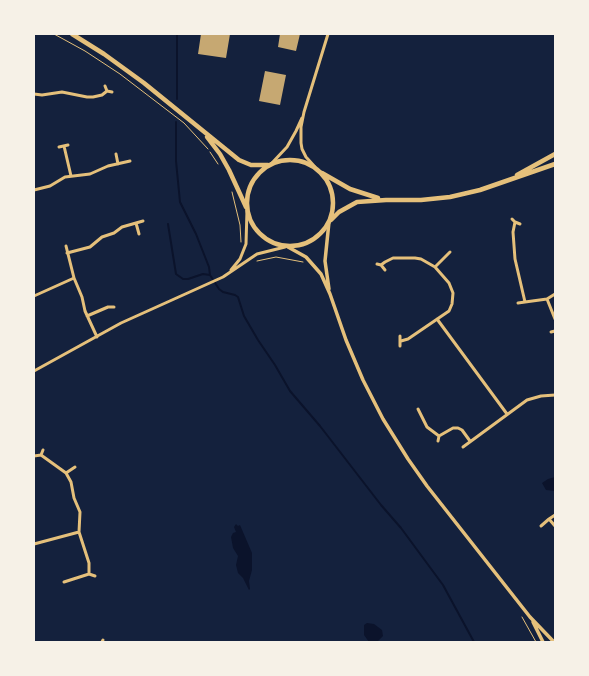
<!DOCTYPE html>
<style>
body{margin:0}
#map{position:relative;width:589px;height:676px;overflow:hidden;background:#14213d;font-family:Inter,sans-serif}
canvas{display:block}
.frame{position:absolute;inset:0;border:35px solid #f6f1e7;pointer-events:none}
</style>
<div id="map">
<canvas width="589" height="676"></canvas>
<div class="frame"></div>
</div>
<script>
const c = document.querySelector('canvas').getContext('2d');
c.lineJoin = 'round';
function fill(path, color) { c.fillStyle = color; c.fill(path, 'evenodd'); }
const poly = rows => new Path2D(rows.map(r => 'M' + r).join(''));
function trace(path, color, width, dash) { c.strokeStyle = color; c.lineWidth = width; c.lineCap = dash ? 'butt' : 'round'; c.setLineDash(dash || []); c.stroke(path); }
const water = poly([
 [555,477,555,491,546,490,542,483,548,479],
 [236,524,238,526,240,525,252,553,252,570,249,581,250,589,249,590,243,578,238,573,236,565,238,556,233,548,231,537,233,533,236,532,234,527],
 [367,623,374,624,382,630,383,636,377,642,369,642,364,635,364,625]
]);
const stream = poly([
 [177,99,177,34],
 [176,122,176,161,180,202,196,234,209,267,210,275,219,289,223,292,235,295,238,297,244,316,258,340,275,365,290,391,320,426,381,505,401,528,443,585,474,642],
 [168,224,176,274,183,279,188,279,203,274,210,275]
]);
const building = poly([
 [201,34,230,34,226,58,198,54],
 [280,34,300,34,296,51,278,47],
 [265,71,286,75,280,105,259,101]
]);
const path = poly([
 [54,34,85,51,120,74,184,123,208,149],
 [210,152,218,164],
 [232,192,240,225,241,242],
 [257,261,276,257,303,262],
 [522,617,536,642]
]);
const minor = poly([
 [105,86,107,91,112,92],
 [34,94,42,95,62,92,87,97,93,97,102,95,107,91],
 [64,146,71,176],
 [59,147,68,145],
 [116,154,118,164],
 [271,164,287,147,296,131,302,118],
 [315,167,306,157,302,149,301,143,301,127,304,112,328,34],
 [34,190,50,186,65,177,90,174,108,166,130,161],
 [512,219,515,222,520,224],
 [515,222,513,232,515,259,525,302,547,299,555,294],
 [139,234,136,223,143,221],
 [66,246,74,278,82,297,85,311,97,337],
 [67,253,90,247,102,237,114,233,122,227,136,223],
 [377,264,381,265,385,270],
 [381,265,385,262,393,258,415,258,421,259,435,267,449,283,453,293,452,304,449,311,408,339,401,341],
 [435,267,450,252],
 [231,270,240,259,246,244,247,210],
 [34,296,74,278],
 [547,299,555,319],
 [518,303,525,302],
 [87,316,108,307,114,307],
 [437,319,507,414],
 [551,332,555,331],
 [400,336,400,346],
 [34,371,121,323,223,277,257,254,285,247],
 [418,409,427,427,439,436,438,441],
 [439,436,453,428,458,428,462,430,470,441],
 [463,447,527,400,541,396,555,395],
 [41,455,66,473,75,467],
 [34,456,41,455,43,450],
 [66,473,71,482,74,498,80,512,79,532,89,563,89,574],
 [549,519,555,515],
 [541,526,549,519,555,526],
 [34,544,79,532],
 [64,582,89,574,95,576],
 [102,642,103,640]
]);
const tertiary = poly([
 [288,247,306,257,321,274,330,294,346,340,363,380,383,419,408,459,427,486,530,617,554,642],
 [329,289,325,261,329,222],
 [533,622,543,642]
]);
const primary = poly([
 [72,34,104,54,144,83,239,160,251,165,268,165],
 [207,137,220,154,229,170,246,207],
 '247 203a43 43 0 1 1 86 0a43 43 0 1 1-86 0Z',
 [322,173,350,189,378,198],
 [517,175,555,154],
 [331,220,339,212,357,202,386,200,421,200,450,197,480,190,555,164]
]);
fill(water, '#0b132b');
trace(stream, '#0b132b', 2);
fill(building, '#c6a872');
trace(path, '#e5c07b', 1);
trace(minor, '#e5c07b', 3);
trace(tertiary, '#e5c07b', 3.5);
trace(primary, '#e5c07b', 4.5);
</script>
